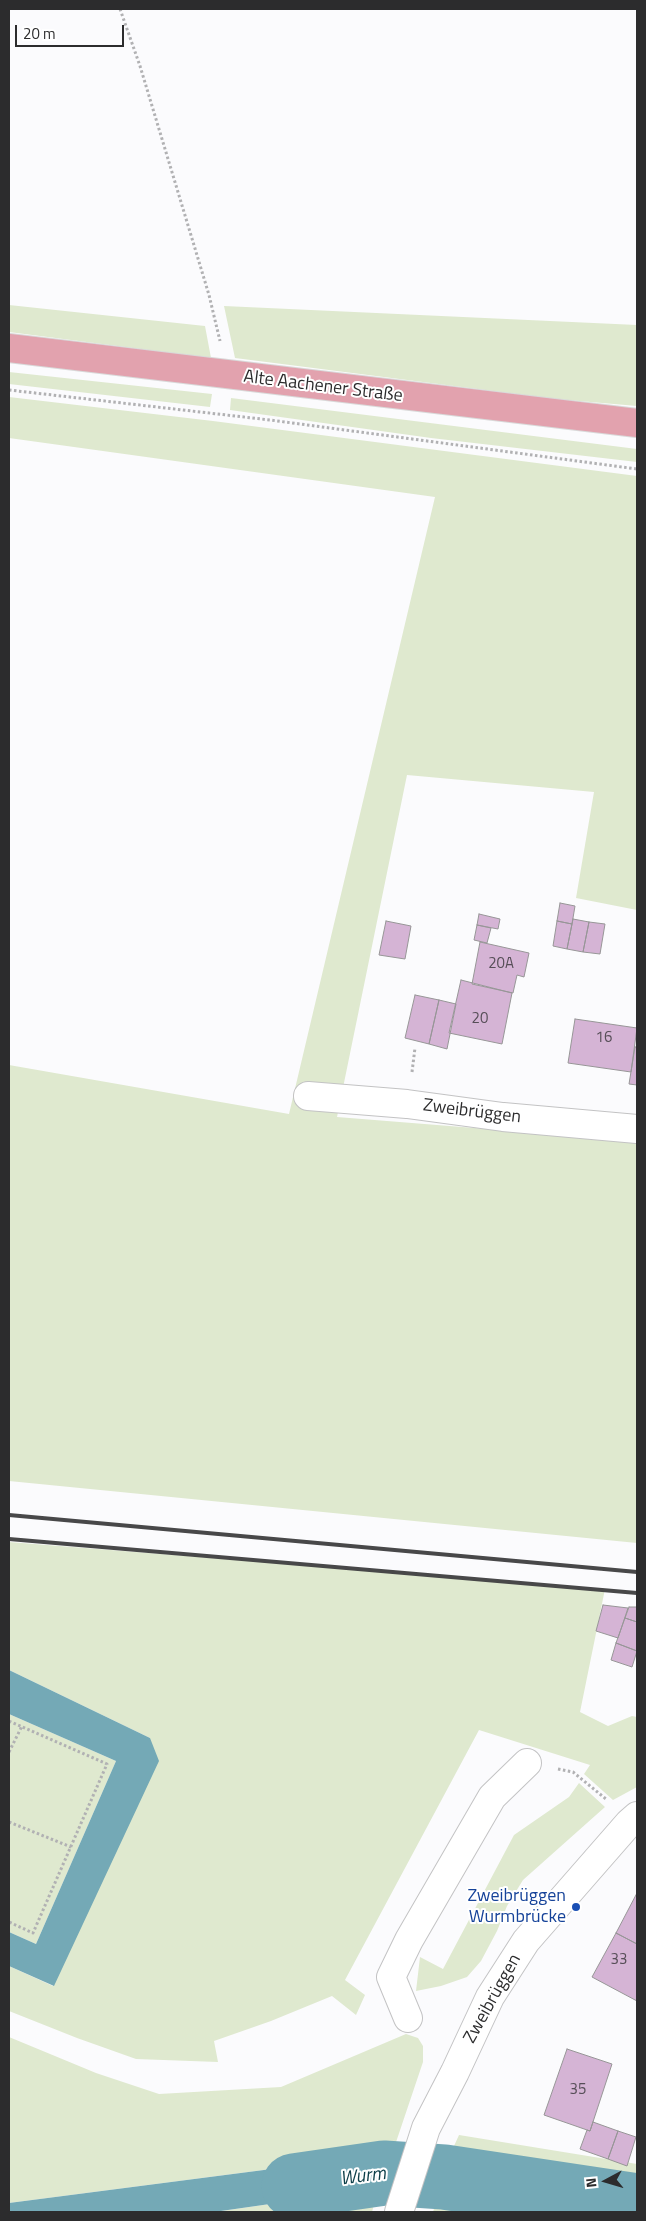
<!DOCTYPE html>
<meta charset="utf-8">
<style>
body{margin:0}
#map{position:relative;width:646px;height:2221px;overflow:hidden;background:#fbfbfd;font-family:"Titillium Web",sans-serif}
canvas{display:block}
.frame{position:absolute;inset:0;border:10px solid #2c2c2d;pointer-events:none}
.north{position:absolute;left:581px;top:2156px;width:50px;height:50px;-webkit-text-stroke:4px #fff;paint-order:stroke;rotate:264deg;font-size:14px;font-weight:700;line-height:20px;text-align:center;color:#2c2c2d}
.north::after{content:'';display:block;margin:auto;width:18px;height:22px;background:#2c2c2d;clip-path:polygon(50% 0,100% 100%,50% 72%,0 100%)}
.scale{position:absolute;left:15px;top:25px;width:109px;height:22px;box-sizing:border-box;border:2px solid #2c2c2d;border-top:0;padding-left:6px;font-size:15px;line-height:18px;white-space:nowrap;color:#2c2c2d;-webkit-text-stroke:4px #fff;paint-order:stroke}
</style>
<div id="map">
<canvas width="646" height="2221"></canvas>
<div class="frame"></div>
<div class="north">N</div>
<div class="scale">20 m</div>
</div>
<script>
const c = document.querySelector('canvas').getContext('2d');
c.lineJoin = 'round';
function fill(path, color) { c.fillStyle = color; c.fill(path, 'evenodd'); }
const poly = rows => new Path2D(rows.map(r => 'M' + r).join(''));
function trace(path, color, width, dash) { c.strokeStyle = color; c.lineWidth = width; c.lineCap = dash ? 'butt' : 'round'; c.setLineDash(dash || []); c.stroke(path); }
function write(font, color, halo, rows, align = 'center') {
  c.font = font + ' "Titillium Web",sans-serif'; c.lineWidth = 4; c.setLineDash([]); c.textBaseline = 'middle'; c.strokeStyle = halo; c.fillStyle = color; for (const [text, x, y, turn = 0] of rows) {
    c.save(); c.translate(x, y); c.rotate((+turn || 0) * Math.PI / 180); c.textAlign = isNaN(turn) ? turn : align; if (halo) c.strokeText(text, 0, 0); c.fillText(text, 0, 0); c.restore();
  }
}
const green = poly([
 [9,305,205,326,211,358,9,332],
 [224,306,637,325,637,406,556,399,235,358],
 [9,372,212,394,210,407,9,384],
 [9,397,213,421,637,476,637,910,576,898,594,792,407,775,337,1117,637,1141,637,1543,9,1481,9,1065,289,1114,435,497,9,438],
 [231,398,637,449,637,462,431,438,230,410],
 [9,1542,605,1589,580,1712,608,1726,632,1716,637,1717,637,1787,613,1800,584,1774,590,1765,479,1730,345,1980,365,1995,356,2015,332,1996,271,2021,214,2041,218,2062,136,2059,77,2038,9,2011,9,1966,53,1986,150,1738,9,1670],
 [9,1714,116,1761,36,1944,9,1932],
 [579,1783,605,1807,523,1880,507,1906,497,1931,481,1961,467,1977,441,1986,416,1991,420,1957,443,1969,514,1835,569,1797],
 [406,2034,418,2038,423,2046,423,2062,391,2157,287,2167,9,2203,9,2037,96,2073,159,2094,281,2087],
 [459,2135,637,2164,637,2187,449,2157],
 [378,2189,372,2212,214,2212,291,2201],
 [438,2196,544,2212,433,2212]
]);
const water = poly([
 [9,1670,150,1738,159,1761,54,1986,9,1966,9,1932,36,1944,116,1761,9,1714],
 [391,2157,378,2189,291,2201,214,2212,9,2212,9,2203,287,2167],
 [449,2157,637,2187,637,2212,544,2212,438,2196]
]);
const river = poly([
 [294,2186,384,2173,444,2177,637,2206]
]);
const building = poly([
 [560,903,575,906,572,924,557,921,560,903],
 [479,914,500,919,498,929,477,925,479,914],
 [573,919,589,922,583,952,567,949,573,919],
 [386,921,411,926,405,959,379,955,386,921],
 [557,921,572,924,567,949,553,946,557,921],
 [589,922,605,924,600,954,583,952,589,922],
 [477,925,491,928,487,943,474,940,477,925],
 [480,942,529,953,524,977,517,975,513,993,472,984,480,942],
 [461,980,512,993,502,1044,449,1033,461,980],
 [415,995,439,1000,429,1044,405,1038,415,995],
 [439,1000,456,1004,447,1049,429,1044,439,1000],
 [575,1019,637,1028,631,1072,568,1063,575,1019],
 [635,1047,637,1047,637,1085,629,1084,635,1047],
 [603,1605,628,1608,618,1638,596,1631,603,1605],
 [629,1607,637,1607,637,1622,625,1618,629,1607],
 [625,1618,637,1622,637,1651,616,1643,625,1618],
 [616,1643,637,1651,632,1667,611,1660,616,1643],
 [637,1893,637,1944,616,1933,637,1893],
 [616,1933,637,1944,637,2001,592,1977,616,1933],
 [567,2049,612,2064,590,2131,544,2115,567,2049],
 [593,2122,618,2131,608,2159,580,2149,587,2130,590,2131,593,2122],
 [618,2131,636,2137,627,2166,608,2159,618,2131]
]);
const path = poly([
 [120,9,140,66,209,295,220,341],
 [9,390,270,420,637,469],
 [412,1072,415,1048],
 [9,1721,107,1764,33,1933,9,1922],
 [9,1752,22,1726],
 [558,1769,573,1772,606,1799],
 [9,1822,71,1847]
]);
const minor = poly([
 [308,1096,407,1104,503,1117,637,1129],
 [408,2018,391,1977,409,1940,492,1797,527,1763],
 [399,2212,426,2128,455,2072,490,1997,526,1941,629,1823,637,1816]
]);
const major = poly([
 [9,348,637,423]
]);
const rail = poly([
 [9,1515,637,1572],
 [9,1539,637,1593]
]);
const markers = [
 [576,1907,5,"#1a4fb4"]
];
const numberNames = [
 ["20A",501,964],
 ["20",480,1019],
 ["16",604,1038],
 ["33",619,1960],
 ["35",578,2090]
];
const streetNames = [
 ["Alte Aachener Straße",323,387,7],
 ["Zweibrüggen",472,1112,7],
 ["Zweibrüggen",493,1999,-61]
];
const transitNames = [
 ["Zweibrüggen",566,1897],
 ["Wurmbrücke",566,1918]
];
const waterNames = [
 ["Wurm",363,2177,-7]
];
fill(green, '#dfe9cf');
fill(water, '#74a9b6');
trace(river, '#74a9b6', 65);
fill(building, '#d5b4d5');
trace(building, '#979697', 1);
trace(minor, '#c3c3c4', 30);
trace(major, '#d9d9d9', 30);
trace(path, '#b1b1b3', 3, [2.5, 2.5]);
trace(minor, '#fff', 28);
trace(major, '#e2a2ae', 28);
trace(rail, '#484849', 4);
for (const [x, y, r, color] of markers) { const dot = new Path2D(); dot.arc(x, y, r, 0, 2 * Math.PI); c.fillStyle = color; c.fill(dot); trace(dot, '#fff', 2); }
write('15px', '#564e57', null, numberNames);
write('18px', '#2c2c2d', '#fff', streetNames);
write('18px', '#164399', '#fff', transitNames, 'right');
write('italic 19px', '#0c3e48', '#fff', waterNames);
</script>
